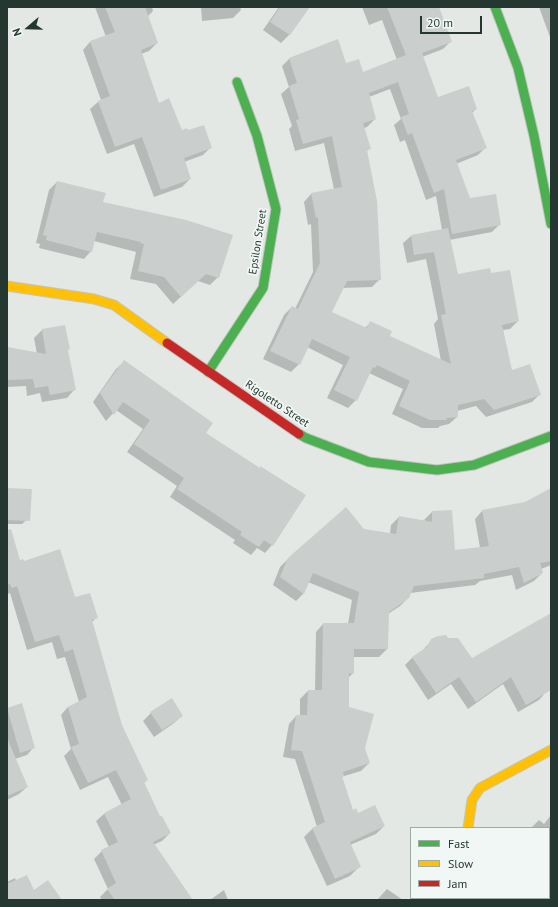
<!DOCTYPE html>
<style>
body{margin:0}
#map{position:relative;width:558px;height:907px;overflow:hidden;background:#e3e8e5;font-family:"PT Sans",sans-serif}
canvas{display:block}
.frame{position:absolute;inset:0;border:8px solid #243831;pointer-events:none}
.legend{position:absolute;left:410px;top:827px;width:140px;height:72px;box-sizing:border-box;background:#f1f7f4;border:1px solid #9faba6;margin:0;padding:5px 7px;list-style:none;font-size:12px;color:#243831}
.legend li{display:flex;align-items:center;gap:8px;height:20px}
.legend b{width:20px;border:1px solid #9faba6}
.north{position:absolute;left:8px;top:8px;width:40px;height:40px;-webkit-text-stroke:3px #f1f7f4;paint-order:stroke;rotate:250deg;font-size:11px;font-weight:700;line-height:16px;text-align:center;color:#243831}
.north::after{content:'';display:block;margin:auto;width:14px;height:18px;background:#243831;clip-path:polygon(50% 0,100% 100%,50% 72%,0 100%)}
.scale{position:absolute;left:420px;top:16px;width:62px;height:18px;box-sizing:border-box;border:2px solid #243831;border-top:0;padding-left:5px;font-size:12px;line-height:14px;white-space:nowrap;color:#243831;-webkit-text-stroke:3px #f1f7f4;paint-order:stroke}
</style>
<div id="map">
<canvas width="558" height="907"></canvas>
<div class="frame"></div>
<ul class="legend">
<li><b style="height:5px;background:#4caf50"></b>Fast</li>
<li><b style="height:5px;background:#ffc107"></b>Slow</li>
<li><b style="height:5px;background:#c62828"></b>Jam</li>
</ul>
<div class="north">N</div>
<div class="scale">20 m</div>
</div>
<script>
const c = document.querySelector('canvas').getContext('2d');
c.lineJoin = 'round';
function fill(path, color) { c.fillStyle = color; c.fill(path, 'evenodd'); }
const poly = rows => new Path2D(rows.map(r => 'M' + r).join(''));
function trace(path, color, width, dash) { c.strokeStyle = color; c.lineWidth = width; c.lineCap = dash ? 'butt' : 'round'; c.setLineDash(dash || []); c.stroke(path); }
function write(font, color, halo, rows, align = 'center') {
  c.font = font + ' "PT Sans",sans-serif'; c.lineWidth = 3.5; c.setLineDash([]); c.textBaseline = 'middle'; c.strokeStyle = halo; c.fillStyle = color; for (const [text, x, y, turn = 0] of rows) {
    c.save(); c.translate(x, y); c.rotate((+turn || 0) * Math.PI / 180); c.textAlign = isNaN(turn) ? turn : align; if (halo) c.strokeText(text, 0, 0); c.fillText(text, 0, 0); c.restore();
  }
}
const shadow = poly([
 [95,7,152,7,153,11,147,17,157,43,149,51,141,54,158,104,181,131,211,147,203,155,184,162,190,179,182,187,154,197,134,144,107,154,90,109,98,102,101,100,83,50,90,42,106,37],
 [201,7,240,7,241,10,233,18,202,21],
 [279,7,309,7,289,35,281,43,263,30],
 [362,7,438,7,451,41,443,49,422,57,438,99,476,109,472,113,485,148,478,155,456,164,469,200,500,224,492,232,449,240,457,275,490,275,518,321,510,329,503,330,511,371,540,394,532,402,486,417,476,406,457,411,457,417,449,424,440,426,438,428,422,428,392,414,403,389,369,373,356,400,348,408,327,398,343,365,307,347,299,364,291,372,263,359,284,315,292,307,295,309,313,272,311,224,308,225,304,202,311,194,334,189,324,143,295,151,289,129,292,126,281,94,289,87,282,66,289,59,345,65,362,73,397,60,382,20,369,25],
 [390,89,401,119,394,125,400,142,405,140,426,200,436,196,442,230,411,236,403,243,407,263,426,259,438,319,434,324,441,361,389,336,371,322,365,328,331,312,342,288,372,287,380,279,366,152,369,149,364,128,367,127,375,119,369,97],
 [539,7,551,7,551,40],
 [57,182,102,203,218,277,210,285,198,281,173,304,156,284,130,279,136,252,94,241,91,251,84,259,39,248,40,244,36,243,49,190],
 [64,326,67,351,74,390,67,398,42,402,40,393,27,396,26,386,7,387,7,347,37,354,34,338,42,330],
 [124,362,204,433,272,545,265,553,257,548,251,555,233,543,235,540,170,497,177,486,127,452,143,429,116,410,106,421,93,402,116,369],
 [7,489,30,517,22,524,7,524],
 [551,489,551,565,541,569,542,573,534,581,516,590,512,575,480,581,475,585,410,593,409,597,400,606,388,614,387,649,379,657,353,657,353,673,348,678,348,708,369,763,361,771,341,777,352,811,384,826,376,834,350,845,358,868,350,876,327,886,304,837,312,829,317,827,295,759,283,757,289,724,296,716,300,716,300,699,308,691,315,691,316,632,323,624,348,624,352,600,308,582,303,594,296,601,273,585,280,567,288,559,364,530,390,534,391,525,399,517,425,521,424,520,432,512,454,551,480,548,475,519,482,511,525,503],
 [7,540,20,561,23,562,75,599,97,617,92,622,121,726,147,780,143,784,160,818,170,833,162,841,153,845,192,900,102,900,100,897,108,889,94,859,102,851,109,847,96,821,104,814,122,805,108,777,80,790,64,756,71,749,61,715,68,707,79,702,65,657,57,659,52,642,27,650,10,593,7,594],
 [551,614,551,654,546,692,539,700,518,712,503,684,468,709,451,684,428,700,405,665,413,657,422,651,432,640,472,659],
 [22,707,34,747,27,755,12,760,7,743,7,712],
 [151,713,182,716,174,723,154,737,143,721],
 [7,769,27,787,19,794,7,800],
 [551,815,551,897,548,900,525,900,524,898,549,898,549,828,531,828,539,820,544,824],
 [15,878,16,881,33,891,52,900,7,900,7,882],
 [387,889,403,900,377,900],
 [224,890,228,900,210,900]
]);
const building = poly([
 [105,7,145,7,158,43,141,50,159,103,169,98,182,130,187,128,188,130,204,125,212,148,184,158,191,179,161,190,142,137,115,147,98,101,110,96,90,41,115,32],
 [280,7,310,7,290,35,270,22],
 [387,7,439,7,452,42,422,53,438,97,469,86,477,109,472,111,487,148,456,160,470,198,496,194,501,225,452,234,444,189,434,193,412,133,408,135,401,117,409,114,398,82,369,93,376,119,363,123,371,149,367,150,377,201,381,280,347,281,332,312,367,328,370,321,392,331,390,336,451,364,441,315,446,314,434,252,414,255,411,235,448,228,458,274,490,268,491,273,510,270,519,321,502,325,512,370,530,364,541,395,494,410,484,399,458,405,458,417,446,418,447,420,430,420,399,406,410,381,377,365,375,368,373,367,357,401,334,390,350,357,312,339,300,365,270,351,292,306,298,309,320,263,318,217,316,218,311,193,342,187,332,136,303,144,296,120,299,119,289,86,297,83,289,58,338,39,346,63,359,59,363,72,406,55],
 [57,181,106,193,103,202,186,220,233,235,219,278,206,274,181,297,164,277,138,271,144,244,140,243,141,242,97,232,92,252,46,240,47,236,43,235],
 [65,325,70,349,68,350,76,390,50,395,48,386,35,388,33,379,7,380,7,347,46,354,42,329],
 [124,360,213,423,206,433,260,468,260,466,306,495,273,546,264,540,259,547,240,535,242,532,177,489,184,478,134,444,150,420,123,402,114,415,100,393],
 [7,488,32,489,30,521,7,520],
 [551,488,551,561,540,563,543,573,524,583,519,567,484,574,484,578,414,586,409,598,389,612,388,649,354,649,354,674,349,673,349,707,374,714,365,748,370,763,343,772,344,776,342,776,353,810,356,808,358,813,375,805,385,826,350,842,361,867,335,879,312,828,325,822,302,751,291,750,296,715,307,715,308,690,322,690,323,623,354,623,359,592,313,573,304,594,280,577,288,558,346,507,364,529,396,534,399,516,432,522,432,511,452,510,455,550,489,546,482,510,525,502],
 [11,529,20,560,23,559,24,561,60,549,75,597,90,593,98,618,92,620,122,725,148,780,144,782,160,816,162,816,171,833,153,842,193,900,115,900,107,889,116,883,101,850,118,842,104,813,131,799,116,770,88,783,71,747,79,744,68,707,87,697,73,649,65,652,59,635,35,642,17,586,12,588,10,584,7,585,7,530],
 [551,613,551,690,526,705,511,677,476,702,459,677,436,693,412,657,427,647,431,639,438,636,446,635,448,638,458,638,472,658],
 [172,698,183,716,162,730,150,712],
 [22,703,35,748,20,753,7,708],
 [7,738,28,787,7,796],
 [27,875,34,890,48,880,62,900,7,900,7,884]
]);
const street = poly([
 [450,900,451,898]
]);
const fast = poly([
 [495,7,518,68,534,136,551,224],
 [208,372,263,288,276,209,257,136,237,82],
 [299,434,306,438,369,462,437,470,474,465,551,436]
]);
const slow = poly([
 [7,286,94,299,114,305,167,343],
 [468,828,472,800,480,788,551,750]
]);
const jam = poly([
 [167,343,299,434]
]);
const streetNames = [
 ["Epsilon Street",258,242,-81],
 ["Rigoletto Street",277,404,34]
];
fill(shadow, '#0003');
fill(building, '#cacfcd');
trace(street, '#c0c5c2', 18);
trace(fast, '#c0c5c2', 11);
trace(slow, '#c0c5c2', 11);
trace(jam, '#c0c5c2', 11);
trace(street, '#fbfcfb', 16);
trace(fast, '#4caf50', 9);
trace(slow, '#ffc107', 9);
trace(jam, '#c62828', 9);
write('11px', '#243831', '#f1f7f4', streetNames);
</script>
